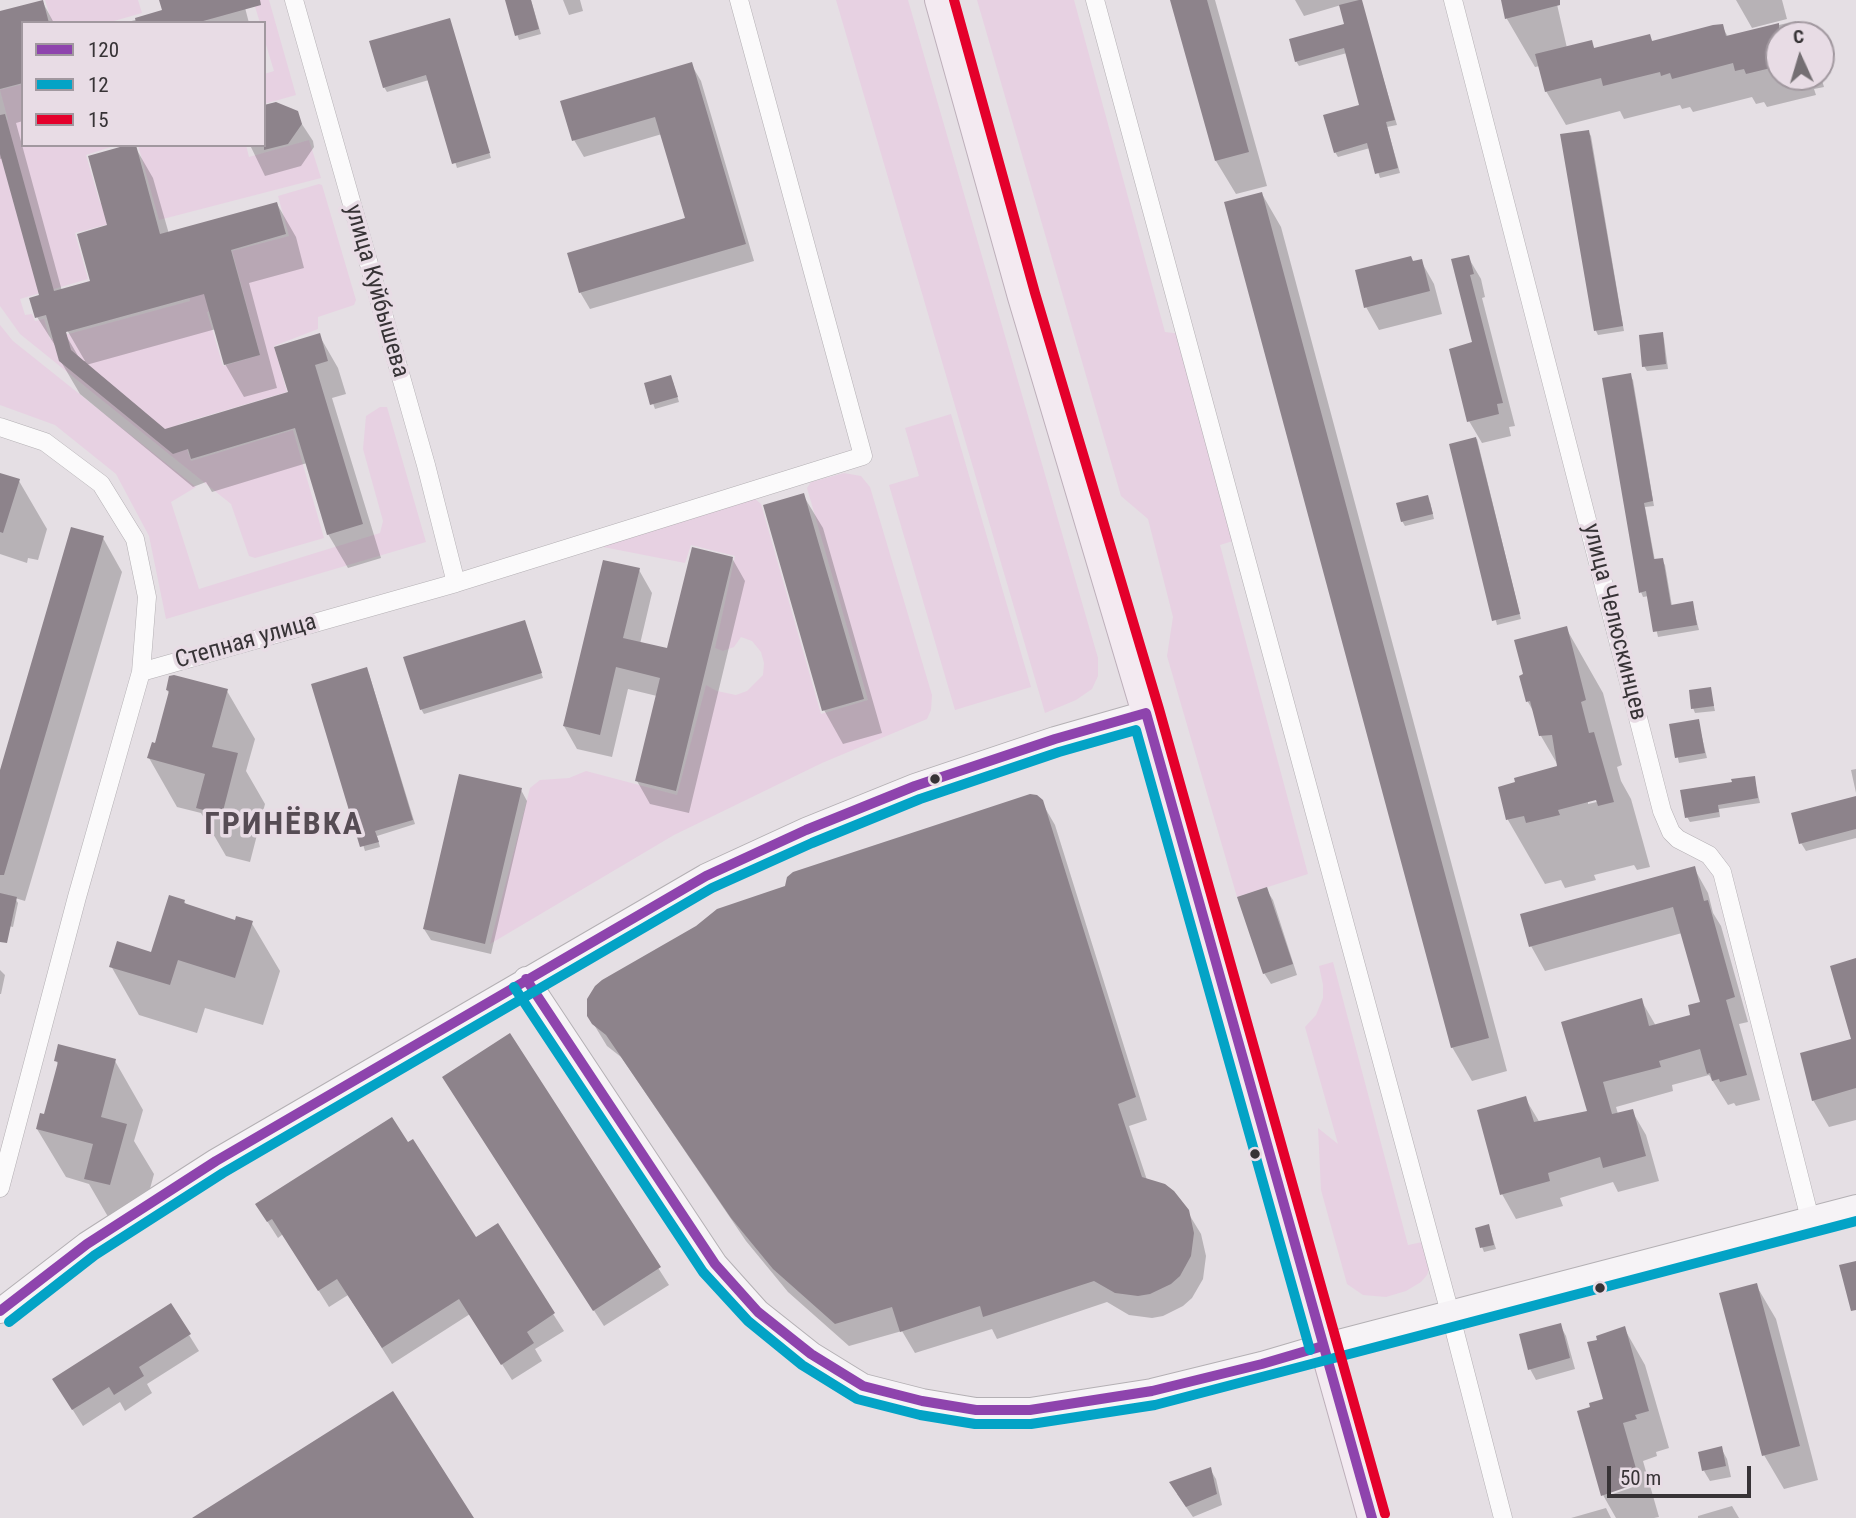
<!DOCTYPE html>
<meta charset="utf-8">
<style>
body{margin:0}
#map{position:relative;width:1856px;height:1518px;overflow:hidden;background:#e5dfe4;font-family:"Roboto Condensed",sans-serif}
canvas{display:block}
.legend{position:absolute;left:21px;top:21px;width:245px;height:126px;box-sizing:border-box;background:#e8dce5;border:2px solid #a1989f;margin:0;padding:9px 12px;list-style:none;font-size:21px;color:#373336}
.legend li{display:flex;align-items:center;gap:14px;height:35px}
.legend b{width:35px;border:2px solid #a1989f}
.north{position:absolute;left:1765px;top:21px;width:70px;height:70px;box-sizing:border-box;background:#e8dce5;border:2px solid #a1989f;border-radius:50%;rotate:356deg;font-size:19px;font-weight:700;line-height:28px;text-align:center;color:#373336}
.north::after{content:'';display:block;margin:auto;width:24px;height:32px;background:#746f73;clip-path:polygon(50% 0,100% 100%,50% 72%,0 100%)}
.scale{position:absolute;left:1607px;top:1466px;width:144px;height:32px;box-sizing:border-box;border:4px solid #373336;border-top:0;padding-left:9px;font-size:21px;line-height:24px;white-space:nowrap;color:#373336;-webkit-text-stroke:5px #e8dce5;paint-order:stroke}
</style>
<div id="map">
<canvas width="1856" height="1518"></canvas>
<ul class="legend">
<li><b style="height:9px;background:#8e44ad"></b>120</li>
<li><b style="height:9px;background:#03a3c6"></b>12</li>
<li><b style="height:9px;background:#e4002b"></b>15</li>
</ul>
<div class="north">С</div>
<div class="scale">50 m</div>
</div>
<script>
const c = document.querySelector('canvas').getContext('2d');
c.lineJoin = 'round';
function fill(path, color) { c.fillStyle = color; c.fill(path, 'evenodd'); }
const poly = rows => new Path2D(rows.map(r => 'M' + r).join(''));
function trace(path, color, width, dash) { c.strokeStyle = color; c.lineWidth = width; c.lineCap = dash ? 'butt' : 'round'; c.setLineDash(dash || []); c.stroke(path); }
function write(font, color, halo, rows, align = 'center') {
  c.font = font + ' "Roboto Condensed",sans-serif'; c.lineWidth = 7; c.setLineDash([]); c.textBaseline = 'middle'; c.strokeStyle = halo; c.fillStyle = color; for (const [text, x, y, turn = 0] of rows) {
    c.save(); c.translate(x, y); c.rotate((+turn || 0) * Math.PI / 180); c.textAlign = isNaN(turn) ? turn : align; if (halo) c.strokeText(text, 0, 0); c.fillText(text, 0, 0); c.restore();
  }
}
const green = poly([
 [45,0,138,0,142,13,107,23,52,23],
 [253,0,269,0,296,95,264,104,264,74,274,71,264,38,264,23,260,23],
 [836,0,908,0,1098,658,1098,676,1092,689,1076,700,1045,713],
 [977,0,1074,0,1165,332,1182,334,1236,540,1220,545,1308,874,1237,897,1167,656,1173,617,1148,519,1121,496],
 [23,84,23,145,117,145,86,155,100,203,118,198,124,220,75,233,88,279,20,299,25,315,32,314,35,321,44,319,50,339,190,301,183,271,206,265,217,309,207,312,223,366,260,355,232,251,289,236,278,196,319,184,322,185,356,300,354,305,318,317,318,329,274,346,287,392,179,424,191,461,293,430,324,538,255,558,249,556,231,504,20,334,0,306,0,123,8,120,0,90],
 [309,140,321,178,159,220,138,145,246,145,249,157],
 [0,325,13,341,196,487,171,502,199,589,380,533,383,521,363,449,366,416,380,407,387,407,426,542,166,619,149,536,116,474,55,425,0,405],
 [951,414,1031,687,955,710,889,485,919,476,905,428],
 [844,473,861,476,870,487,932,695,931,710,927,719,822,763,674,835,490,944,530,788,540,780,569,778,586,771,677,795,706,685,717,691,736,695,747,691,763,675,764,663,761,652,752,641,741,637,734,647,723,651,715,648,735,556,691,545,685,563,598,546,754,498,761,504,821,714,868,700,807,488,811,482],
 [1333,962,1408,1245,1427,1241,1430,1267,1427,1275,1421,1282,1406,1291,1386,1297,1363,1295,1347,1284,1321,1190,1318,1128,1338,1144,1305,1027,1316,1015,1323,998,1323,985,1319,966]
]);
const shadow = poly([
 [161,0,243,0,249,23,124,23,165,12],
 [506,0,531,0,541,34,519,40],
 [563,0,580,0,583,11,569,15],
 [1172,0,1215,0,1267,186,1236,194,1216,161],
 [1295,0,1360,0,1397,125,1387,127,1400,173,1380,178,1370,148,1338,157,1335,152,1362,106,1347,53,1299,66,1296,61,1346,25,1341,5,1304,16],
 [1502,0,1556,0,1567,48,1591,42,1595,50,1649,36,1653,42,1722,26,1728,37,1796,21,1804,35,1779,35,1779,77,1821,77,1824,87,1814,89,1816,95,1767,107,1764,102,1756,104,1752,97,1693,112,1690,107,1682,109,1680,105,1624,119,1620,111,1566,125,1546,91,1540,66,1535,67,1507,19],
 [1736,0,1782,0,1787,19,1752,28],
 [42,1,54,23,23,23,23,121,16,123,62,291,92,282,134,145,153,178,169,234,277,204,296,237,304,268,249,283,277,388,244,397,225,364,216,329,86,365,164,431,290,393,319,335,338,368,346,394,332,398,381,558,348,568,328,534,307,463,212,492,206,482,193,487,80,394,60,360,58,350,37,317,41,296,3,158,0,159,0,13],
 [63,323,85,361,81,361,60,325],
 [449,20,491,158,457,168,429,80,387,92,384,87],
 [691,64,701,81,754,261,590,309,580,292,687,220,662,134,584,157,574,140],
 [276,104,292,109,313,141,314,147,301,166,265,176,250,145,264,145],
 [1588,131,1591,136,1624,331,1598,335,1596,331],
 [1262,194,1281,227,1507,1071,1472,1081,1452,1047],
 [1468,257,1481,279,1485,297,1482,298,1515,426,1509,427,1511,436,1482,443,1469,421,1474,344],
 [1421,261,1434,284,1442,314,1379,330,1366,307,1413,263],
 [1662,334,1664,339,1668,369,1647,371,1644,366],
 [1630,375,1633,380,1654,506,1645,507,1655,561,1662,560,1665,565,1672,606,1692,603,1699,630,1658,637,1649,596,1643,597,1641,592],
 [673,382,679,402,655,409,646,384],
 [1477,439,1521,619,1497,625,1451,445],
 [0,475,19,481,47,529,38,560,28,558,27,563,0,554],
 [803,495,823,528,882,733,843,744,824,710],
 [1430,502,1434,519,1405,526,1402,521],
 [103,538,122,572,25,901,15,898,18,903,13,927,0,924,0,776],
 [732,558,745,581,689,813,650,804,637,781,657,696,628,689,612,757,577,749,564,726,639,570,652,593,640,644,668,651],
 [524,622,543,678,424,714,421,709],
 [1566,628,1603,693,1622,765,1617,767,1621,781,1631,799,1650,867,1637,870,1634,865,1594,875,1596,880,1565,888,1561,880,1545,884,1508,820,1500,788,1559,767,1541,736,1536,716,1528,702,1521,677],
 [1588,800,1605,800,1588,804],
 [369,674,415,824,377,836,380,847,365,851,313,685],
 [1710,689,1715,711,1695,713,1693,708],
 [167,690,227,691,255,739,246,771,265,804,250,862,226,856,201,813,177,807,149,758,157,745,170,695],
 [1698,721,1707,758,1679,763,1671,725],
 [1856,769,1856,793,1851,770],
 [1754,777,1760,803,1719,809,1720,817,1690,822,1687,817,1734,783],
 [521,790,527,801,491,954,431,940,424,929],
 [1856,798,1856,838,1806,851,1801,843],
 [1041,801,1055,825,1147,1120,1129,1126,1147,1180,1187,1211,1201,1234,1206,1256,1203,1279,1192,1298,1183,1306,1163,1316,1152,1318,1129,1315,1107,1302,997,1339,992,1329,915,1353,902,1331,849,1346,788,1292,746,1241,621,1057,607,1046,593,1023],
 [1694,868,1708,893,1713,913,1721,926,1748,1022,1739,1024,1760,1100,1736,1106,1734,1103,1728,1105,1709,1075,1672,1085,1673,1091,1616,1107,1618,1114,1632,1111,1646,1135,1659,1181,1618,1192,1613,1182,1560,1198,1563,1206,1516,1219,1502,1194,1525,1098,1540,1123,1589,1112,1641,1000,1656,1026,1692,1016,1702,1003,1682,933,1545,971,1531,946],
 [1266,889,1273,900,1297,975,1271,984,1264,973],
 [184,901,187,906,236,922,251,922,280,971,263,1025,205,1008,197,1033,139,1015,111,966,152,954],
 [1856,960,1856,1120,1829,1127,1813,1100,1853,1040],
 [0,970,5,975,1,994,0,994],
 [510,1036,669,1285,604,1326,454,1094],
 [56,1060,115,1061,143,1110,134,1141,154,1174,138,1233,114,1227,89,1184,66,1177,37,1129,45,1116,58,1065],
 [407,1145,475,1239,497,1226,564,1331,535,1349,542,1361,512,1380,470,1314,392,1364,348,1295,329,1307,283,1234,278,1238,267,1221],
 [1489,1226,1496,1249,1484,1252,1482,1247],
 [1756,1285,1776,1319,1818,1480,1784,1489,1764,1455],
 [1560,1325,1566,1336,1575,1369,1536,1380,1530,1369],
 [1624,1328,1645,1365,1669,1448,1656,1452,1657,1456,1643,1461,1659,1517,1654,1518,1616,1518,1603,1495,1592,1408,1606,1400],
 [1638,1482,1639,1485,1610,1495,1610,1491],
 [189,1335,199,1351,147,1384,152,1393,125,1411,120,1402,83,1426,64,1396],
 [1721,1448,1727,1459,1731,1477,1710,1481,1704,1471],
 [1210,1469,1216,1479,1222,1505,1193,1517,1177,1494],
 [1732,1506,1739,1518,1698,1518,1698,1516],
 [1606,1508,1611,1518,1571,1518]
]);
const building = poly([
 [43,0,49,23,23,23,23,83,0,89,0,11],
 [159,0,260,0,261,5,196,23,136,23,135,18,162,10],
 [505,0,531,0,539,29,515,36],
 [1170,0,1207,0,1249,152,1215,161],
 [1359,0,1362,0,1395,120,1386,122,1398,168,1375,174,1367,143,1334,153,1323,115,1359,105,1344,48,1295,62,1289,39,1344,24,1339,5],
 [1501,0,1560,0,1560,5,1505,19],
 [450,18,490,153,452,164,426,75,383,88,369,41],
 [1779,23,1779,66,1746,74,1744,69,1735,71,1733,63,1672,79,1670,73,1661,76,1660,72,1603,86,1601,78,1545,92,1535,54,1592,40,1594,48,1650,34,1652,41,1713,25,1723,24,1726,36],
 [692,62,746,244,579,293,567,253,685,218,655,117,572,141,560,101],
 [276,102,298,111,302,124,288,144,264,150,264,105],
 [5,114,54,291,90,281,77,234,107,225,88,156,127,145,136,145,160,234,277,202,286,234,231,250,260,355,224,365,204,294,66,332,71,350,165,429,288,392,274,347,320,333,328,361,315,365,363,524,327,535,295,428,191,459,188,449,173,454,59,361,46,315,35,318,29,298,39,295,0,154,0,115],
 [1589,130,1623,326,1594,331,1560,134],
 [1262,192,1489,1038,1451,1048,1224,202],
 [1469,255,1474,274,1470,275,1503,403,1497,404,1499,414,1467,422,1449,349,1472,342,1451,259],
 [1411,256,1413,261,1422,259,1430,291,1364,308,1355,270],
 [1663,332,1666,364,1642,367,1639,335],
 [1631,373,1653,501,1644,503,1654,559,1663,558,1671,605,1693,601,1697,625,1653,632,1646,591,1639,593,1602,378],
 [671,375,678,397,650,405,644,383],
 [1476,437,1520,614,1492,621,1449,444],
 [0,473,20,479,3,533,0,532],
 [804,493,864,699,822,711,763,505],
 [1428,495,1433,514,1401,522,1396,503],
 [71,527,104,536,4,875,0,875,0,770],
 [692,547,733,557,676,791,635,781,660,678,616,667,600,735,563,726,603,560,640,568,623,638,667,648],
 [525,620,542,673,420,710,403,657],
 [1567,626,1586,700,1581,702,1589,733,1594,732,1614,802,1598,806,1596,800,1558,810,1560,815,1526,823,1524,816,1506,820,1498,787,1515,782,1514,778,1557,766,1552,735,1539,736,1530,701,1526,702,1519,676,1523,674,1514,640],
 [367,667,413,820,375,831,379,842,360,847,311,684],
 [174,675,228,689,212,747,238,753,222,815,196,808,205,774,147,758,152,742,155,743,169,691,166,690,169,676],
 [1711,687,1714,706,1691,709,1689,690],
 [1699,719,1705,753,1675,758,1669,724],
 [459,774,522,788,485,944,423,929],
 [1755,776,1758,798,1718,805,1719,812,1685,818,1680,790,1732,782,1731,779],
 [1030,794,1037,795,1043,800,1136,1097,1118,1104,1142,1177,1165,1184,1174,1191,1189,1210,1194,1233,1191,1256,1180,1276,1171,1284,1150,1294,1138,1296,1115,1293,1094,1281,983,1317,980,1306,900,1332,892,1307,835,1324,773,1269,731,1218,606,1035,592,1024,587,1016,587,999,595,986,602,980,696,926,717,909,785,886,787,877,793,872],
 [1856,796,1856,829,1799,844,1791,813],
 [1695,866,1704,901,1708,900,1735,997,1726,1000,1747,1075,1720,1082,1719,1079,1712,1081,1710,1073,1707,1074,1700,1049,1659,1061,1661,1067,1603,1082,1612,1114,1633,1109,1646,1156,1603,1168,1600,1157,1548,1173,1550,1181,1500,1195,1477,1110,1526,1096,1534,1122,1587,1111,1561,1022,1642,998,1649,1026,1690,1015,1688,1005,1700,1002,1673,907,1529,947,1520,914],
 [1267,887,1293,964,1263,974,1237,897],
 [0,893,17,897,7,943,0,942],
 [169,895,185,900,184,903,235,920,236,916,253,921,235,978,178,960,170,985,109,967,117,941,151,952],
 [1856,958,1856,1088,1812,1101,1800,1053,1851,1039,1830,966],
 [510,1033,661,1267,593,1311,442,1077],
 [58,1044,116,1059,101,1117,127,1124,110,1185,84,1179,93,1144,36,1129,40,1113,44,1114,58,1062,54,1061],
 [392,1117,408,1142,413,1139,476,1237,498,1223,555,1313,527,1332,534,1343,501,1365,459,1299,382,1348,337,1279,318,1291,272,1219,267,1222,255,1204],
 [1489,1224,1494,1245,1480,1248,1475,1228],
 [1856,1261,1856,1310,1851,1311,1839,1265],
 [1757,1283,1800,1446,1762,1456,1719,1293],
 [171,1303,191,1334,139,1367,144,1376,114,1395,109,1387,72,1410,52,1379],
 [1561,1323,1570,1358,1528,1370,1519,1334],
 [1625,1326,1649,1411,1635,1415,1637,1419,1623,1423,1639,1479,1629,1482,1630,1486,1601,1496,1577,1411,1590,1407,1589,1403,1603,1399,1587,1342,1597,1340,1596,1336],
 [393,1391,474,1518,192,1518],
 [1722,1446,1726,1466,1702,1471,1698,1452],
 [1211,1467,1217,1494,1186,1507,1169,1482]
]);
const street = poly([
 [294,0,426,465,456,583],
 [1095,0,1450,1313,1503,1518],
 [1453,0,1662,811,1671,832,1678,839,1709,855,1722,872,1810,1219],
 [0,427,45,442,101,484,135,539,147,597,141,672],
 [0,1188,77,897,141,672,456,583,863,456,739,0]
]);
const secondary = poly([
 [526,979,715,1264,758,1312,811,1354,863,1386,922,1401,976,1410,1030,1410,1152,1391,1262,1364,1323,1346,1856,1207],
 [0,1311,87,1244,216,1161,706,876,806,830,915,786,1055,739,1146,713]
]);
const primary = poly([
 [939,0,1022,297,1146,713,1372,1518]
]);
const bus1 = poly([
 [526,979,715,1264,758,1312,811,1354,863,1386,922,1401,976,1410,1030,1410,1152,1391,1262,1364,1323,1346],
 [0,1311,87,1244,216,1161,706,876,806,830,915,786,1055,739,1146,713,1372,1518]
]);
const bus2 = poly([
 [514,987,703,1272,748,1321,802,1365,857,1399,920,1415,975,1424,1031,1424,1155,1405,1856,1221],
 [9,1322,95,1255,223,1173,712,888,812,843,920,799,1059,752,1136,730,1310,1350]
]);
const bus3 = poly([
 [954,0,1035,293,1159,709,1385,1514]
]);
const markers = [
 [935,779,6,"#373336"],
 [1255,1154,6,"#373336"],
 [1600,1288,6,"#373336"]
];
const streetNames = [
 ["улица Куйбышева",376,291,74],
 ["улица Челюскинцев",1614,622,76],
 ["Степная улица",246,642,-16]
];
const districtNames = [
 ["ГРИНЁВКА",284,826]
];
fill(green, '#e7d1e2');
fill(shadow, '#0003');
fill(building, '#8d838b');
trace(street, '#b4b0b4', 19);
trace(secondary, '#b4b0b4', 26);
trace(primary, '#bdafba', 30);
trace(street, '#fbfafb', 18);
trace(secondary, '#f6f3f6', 24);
trace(primary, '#f3eaf1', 28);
trace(bus1, '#8e44ad', 10);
trace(bus2, '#03a3c6', 10);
trace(bus3, '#e4002b', 10);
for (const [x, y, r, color] of markers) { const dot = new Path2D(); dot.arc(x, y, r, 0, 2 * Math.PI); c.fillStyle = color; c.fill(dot); trace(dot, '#e8dce5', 2.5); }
write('24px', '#373336', '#e8dce5', streetNames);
c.letterSpacing = '2px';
write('bold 32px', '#564c54', '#e8dce5', districtNames);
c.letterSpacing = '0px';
</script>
